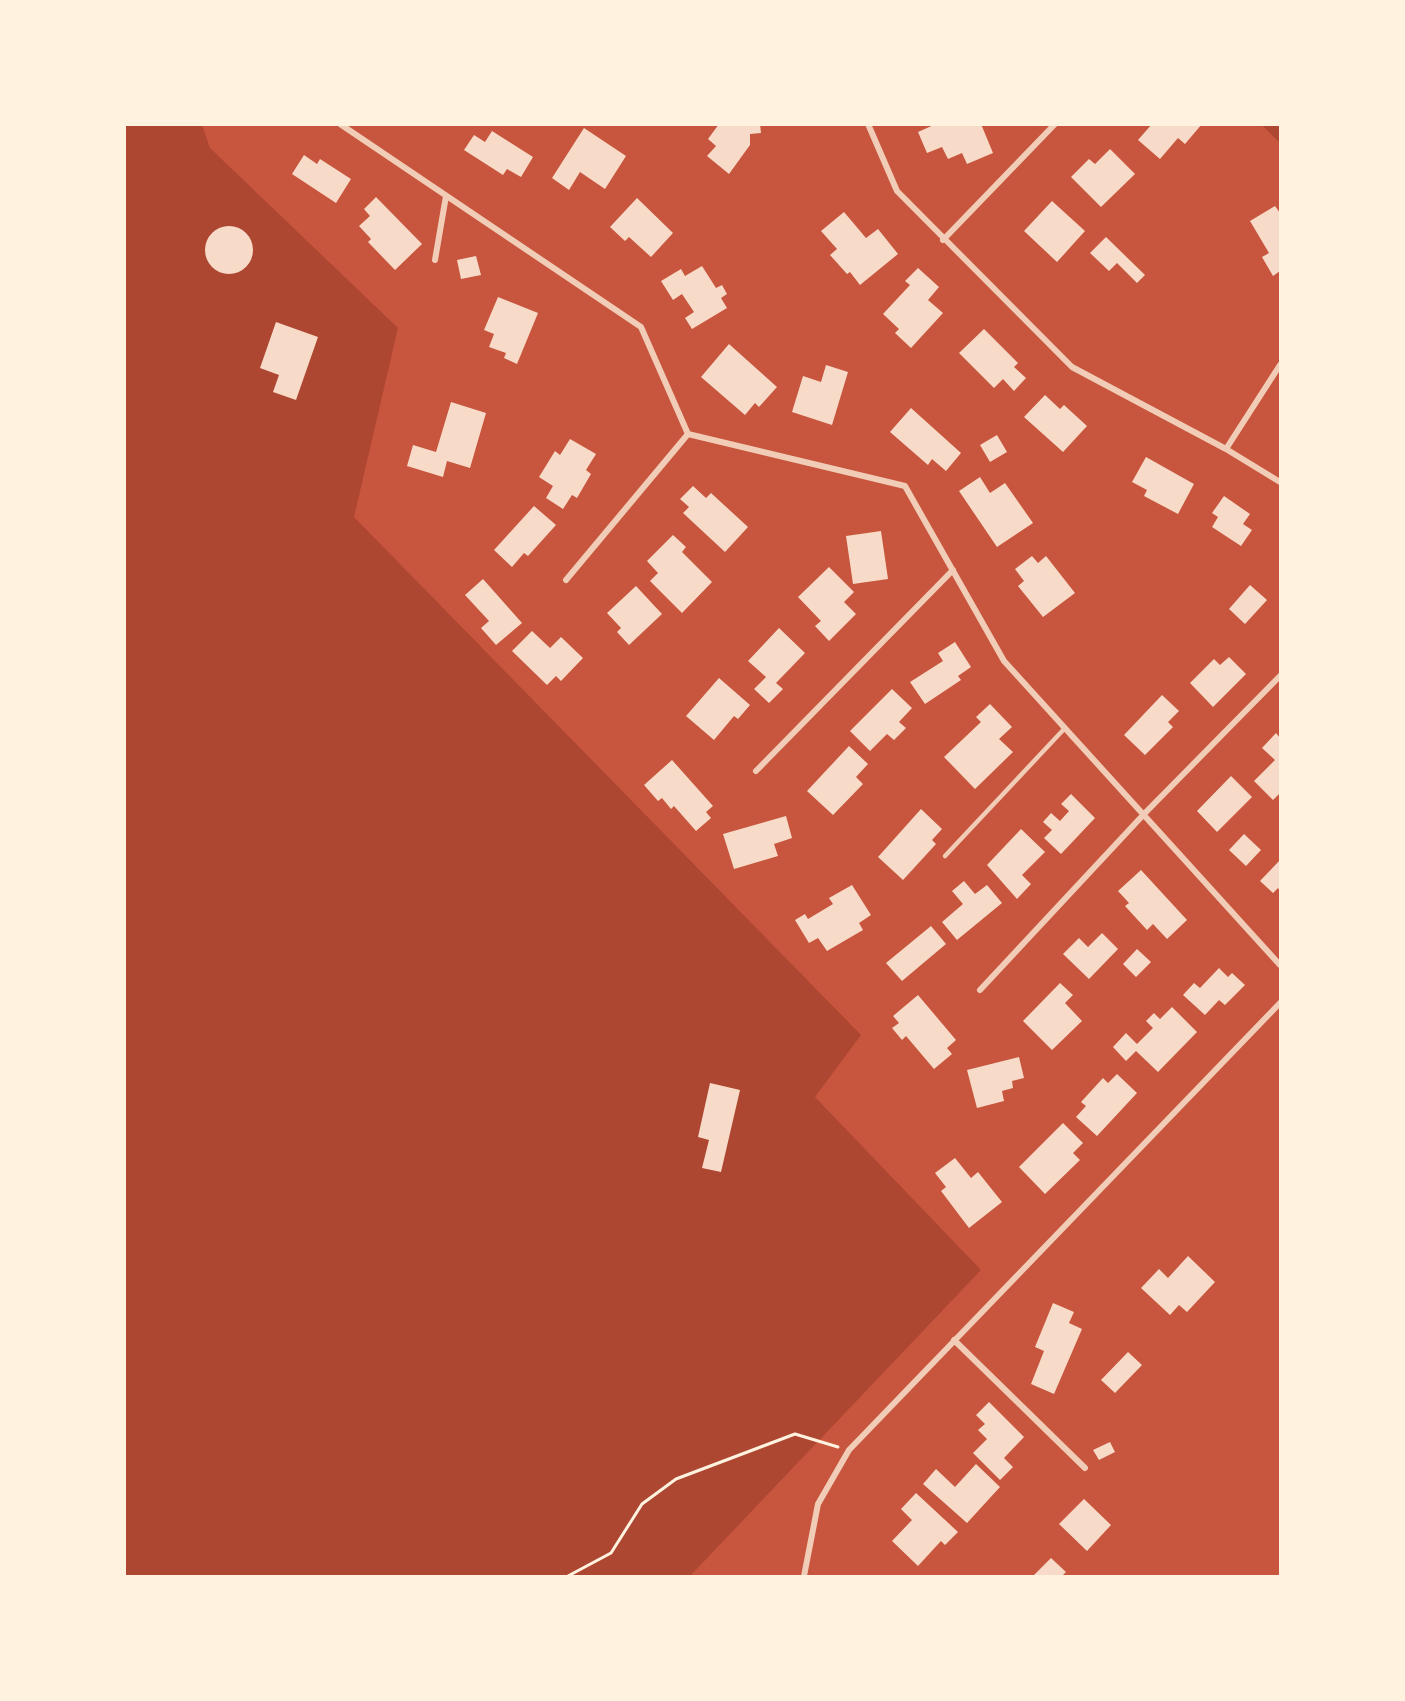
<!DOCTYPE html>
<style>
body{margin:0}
#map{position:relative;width:1405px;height:1701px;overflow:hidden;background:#c8553d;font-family:"Alegreya Sans",sans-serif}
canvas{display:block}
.frame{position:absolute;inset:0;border:126px solid #fff3e0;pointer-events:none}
</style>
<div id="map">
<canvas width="1405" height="1701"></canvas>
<div class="frame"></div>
</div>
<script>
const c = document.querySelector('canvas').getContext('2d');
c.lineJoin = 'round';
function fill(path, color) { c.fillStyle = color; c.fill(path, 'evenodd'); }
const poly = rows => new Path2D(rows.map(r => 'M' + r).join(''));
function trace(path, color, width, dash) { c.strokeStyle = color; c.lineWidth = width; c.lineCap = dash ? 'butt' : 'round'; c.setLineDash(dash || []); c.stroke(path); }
const green = poly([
 [125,125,202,125,210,148,398,328,354,517,861,1035,815,1097,981,1270,690,1576,125,1576],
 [1262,125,1280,125,1280,143]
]);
const building = poly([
 [719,124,760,124,761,133,750,134,750,145,729,174,707,156,716,146,708,139],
 [936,124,981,124,993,153,967,164,962,153,948,159,942,147,927,153,918,132],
 [1152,124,1202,124,1185,144,1178,138,1160,159,1138,140],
 [584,128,626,156,605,189,580,172,569,190,552,178],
 [492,131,533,157,521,177,507,169,503,175,464,150,474,135,485,142],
 [1110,149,1135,174,1101,207,1071,177,1089,159,1095,164],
 [304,155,317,164,320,159,351,179,336,203,292,174],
 [376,197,422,244,395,270,368,242,371,239,359,226,370,216,364,209],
 [637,198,673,233,651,257,629,237,625,241,610,227],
 [1052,201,1085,231,1057,262,1024,231],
 [1275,206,1280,213,1280,271,1273,276,1262,257,1269,253,1250,221],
 [844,212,866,238,878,229,898,254,860,285,850,272,847,274,830,255,837,249,821,231],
 '205 250a24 24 0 1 1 48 0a24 24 0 1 1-48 0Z',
 [1106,237,1145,275,1137,283,1117,263,1109,271,1090,253],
 [476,256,481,275,461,279,457,260],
 [702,266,716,288,722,285,727,294,721,298,727,308,692,329,685,318,694,312,682,294,673,300,661,281,681,269,685,276],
 [918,268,939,287,928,300,943,313,911,348,895,333,899,329,883,314,910,285,905,281],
 [498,297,538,313,517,364,504,358,506,353,489,347,494,334,484,330],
 [276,322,318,337,296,400,273,392,279,375,260,368],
 [984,329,1018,363,1014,367,1026,378,1014,391,1003,379,994,388,959,353],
 [729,344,777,387,759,407,755,403,745,415,701,377],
 [826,365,848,372,832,425,792,412,803,376,821,382],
 [1045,395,1060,409,1064,405,1087,426,1063,452,1024,417],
 [451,402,486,413,470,468,447,461,443,477,407,466,413,445,436,452],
 [911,408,961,453,946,471,932,459,928,465,890,432],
 [997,435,1007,452,990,462,980,445],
 [570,439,596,454,586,470,591,474,577,498,572,495,563,509,546,498,553,486,539,477,555,451,560,455],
 [1146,457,1194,484,1178,514,1144,496,1147,490,1132,482],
 [980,477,990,493,1005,483,1033,523,997,547,959,491],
 [693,486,706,498,711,493,748,527,725,552,683,513,689,507,680,499],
 [1224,496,1250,514,1243,524,1252,530,1241,546,1212,527,1218,517,1212,513],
 [534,506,556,525,528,556,524,553,512,567,494,550],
 [881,531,888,579,853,584,846,536],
 [673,535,686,547,682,552,712,582,682,613,650,581,658,573,647,561],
 [1032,556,1038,563,1046,556,1075,593,1043,617,1018,586,1024,581,1015,569],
 [829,567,854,592,844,602,856,614,829,641,815,626,821,621,798,597],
 [483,579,522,623,496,645,481,628,489,621,465,595],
 [1250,585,1267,600,1245,624,1229,609],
 [636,586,662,614,629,645,617,632,621,628,607,613],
 [779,628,805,653,776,683,783,689,769,703,754,689,766,677,748,661],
 [532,631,550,648,561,637,583,658,561,681,556,676,547,685,512,651],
 [955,642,971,667,958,676,961,680,925,704,910,682,943,661,938,653],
 [1229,657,1246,674,1213,707,1190,683,1214,659,1220,665],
 [719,678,750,705,738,719,734,716,714,740,686,716],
 [892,689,912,708,899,722,906,728,894,740,887,734,870,751,850,731],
 [1162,695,1179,711,1168,722,1173,727,1145,755,1124,735],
 [990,704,1012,727,999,739,1013,752,975,789,944,757,981,722,976,717],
 [1276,733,1280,738,1280,793,1273,800,1254,781,1275,760,1262,748],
 [849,746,868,764,856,777,863,784,833,815,807,791],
 [672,760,713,806,706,812,711,818,696,831,674,806,671,809,662,798,658,801,644,785],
 [1231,776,1252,797,1217,832,1197,811],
 [1071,794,1095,818,1061,854,1044,838,1052,830,1043,822,1051,813,1060,821,1069,811,1061,804],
 [921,809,942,829,932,840,936,844,903,880,878,857],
 [786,816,792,838,774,844,778,856,734,869,723,834],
 [1021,829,1045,852,1022,875,1031,884,1017,899,987,865],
 [1244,834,1261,850,1246,866,1229,850],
 [1280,860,1280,891,1278,888,1273,893,1260,881],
 [1141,870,1187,920,1167,939,1153,924,1147,930,1125,906,1129,903,1118,891],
 [964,881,975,894,987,885,1002,903,957,940,942,922,963,904,952,891],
 [852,885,871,915,859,923,863,930,827,951,818,938,809,943,795,920,805,914,808,919,833,904,829,898],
 [931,926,946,944,902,981,886,963],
 [1102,933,1118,949,1089,979,1063,954,1079,938,1088,947],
 [1137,949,1151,962,1136,977,1123,964],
 [1219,968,1228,977,1232,973,1245,985,1225,1005,1219,1000,1205,1015,1183,995,1194,983,1200,988],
 [1060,983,1073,995,1065,1003,1082,1021,1052,1050,1023,1021],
 [918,995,956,1040,947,1048,952,1054,934,1069,906,1036,902,1040,892,1028,899,1023,893,1016],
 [1172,1007,1197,1032,1158,1072,1136,1051,1126,1061,1113,1047,1126,1033,1137,1044,1153,1028,1146,1021,1154,1013,1160,1019],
 [1019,1057,1024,1078,1012,1081,1013,1088,1002,1091,1004,1101,977,1108,967,1070],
 [1117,1074,1137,1093,1097,1136,1076,1117,1086,1106,1081,1102,1103,1078,1108,1083],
 [710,1083,740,1090,721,1172,702,1168,709,1140,698,1137],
 [1063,1123,1083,1143,1073,1153,1080,1160,1045,1194,1019,1167],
 [955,1158,971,1178,978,1172,1002,1202,969,1228,941,1191,946,1187,935,1173],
 [1188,1256,1215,1282,1187,1312,1179,1305,1170,1315,1141,1288,1159,1269,1168,1278],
 [1053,1303,1074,1312,1069,1323,1082,1329,1054,1394,1031,1384,1044,1351,1035,1347],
 [1128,1352,1142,1365,1115,1393,1101,1380],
 [989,1402,1024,1437,1004,1458,1013,1467,1000,1480,973,1453,987,1439,978,1430,985,1424,976,1415],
 [1110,1442,1115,1452,1099,1460,1093,1450],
 [976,1464,1000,1487,967,1523,923,1484,936,1469,955,1487],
 [916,1493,958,1532,945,1545,941,1541,918,1566,892,1541,912,1520,901,1509],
 [1084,1499,1111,1525,1087,1551,1059,1524],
 [1051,1558,1066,1572,1062,1576,1033,1576]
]);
const path = poly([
 [568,1576,611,1553,642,1504,676,1479,795,1434,838,1447]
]);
const service = poly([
 [945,856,1065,728]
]);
const minor = poly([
 [340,124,641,327,688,434,905,486,1004,661,1280,965],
 [868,124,897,191,1072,367,1226,449,1280,482],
 [943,240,1055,124],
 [435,260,446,196],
 [1226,449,1280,365],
 [566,580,688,434],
 [756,771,953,570],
 [980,990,1145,813,1280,676],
 [954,1340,1085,1468],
 [804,1576,818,1504,849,1450,1280,1003]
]);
fill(green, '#ae4732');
fill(building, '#f7dbc8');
trace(path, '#fff3e0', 3);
trace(service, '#f1ccb7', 4.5);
trace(minor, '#f1ccb7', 6);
</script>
